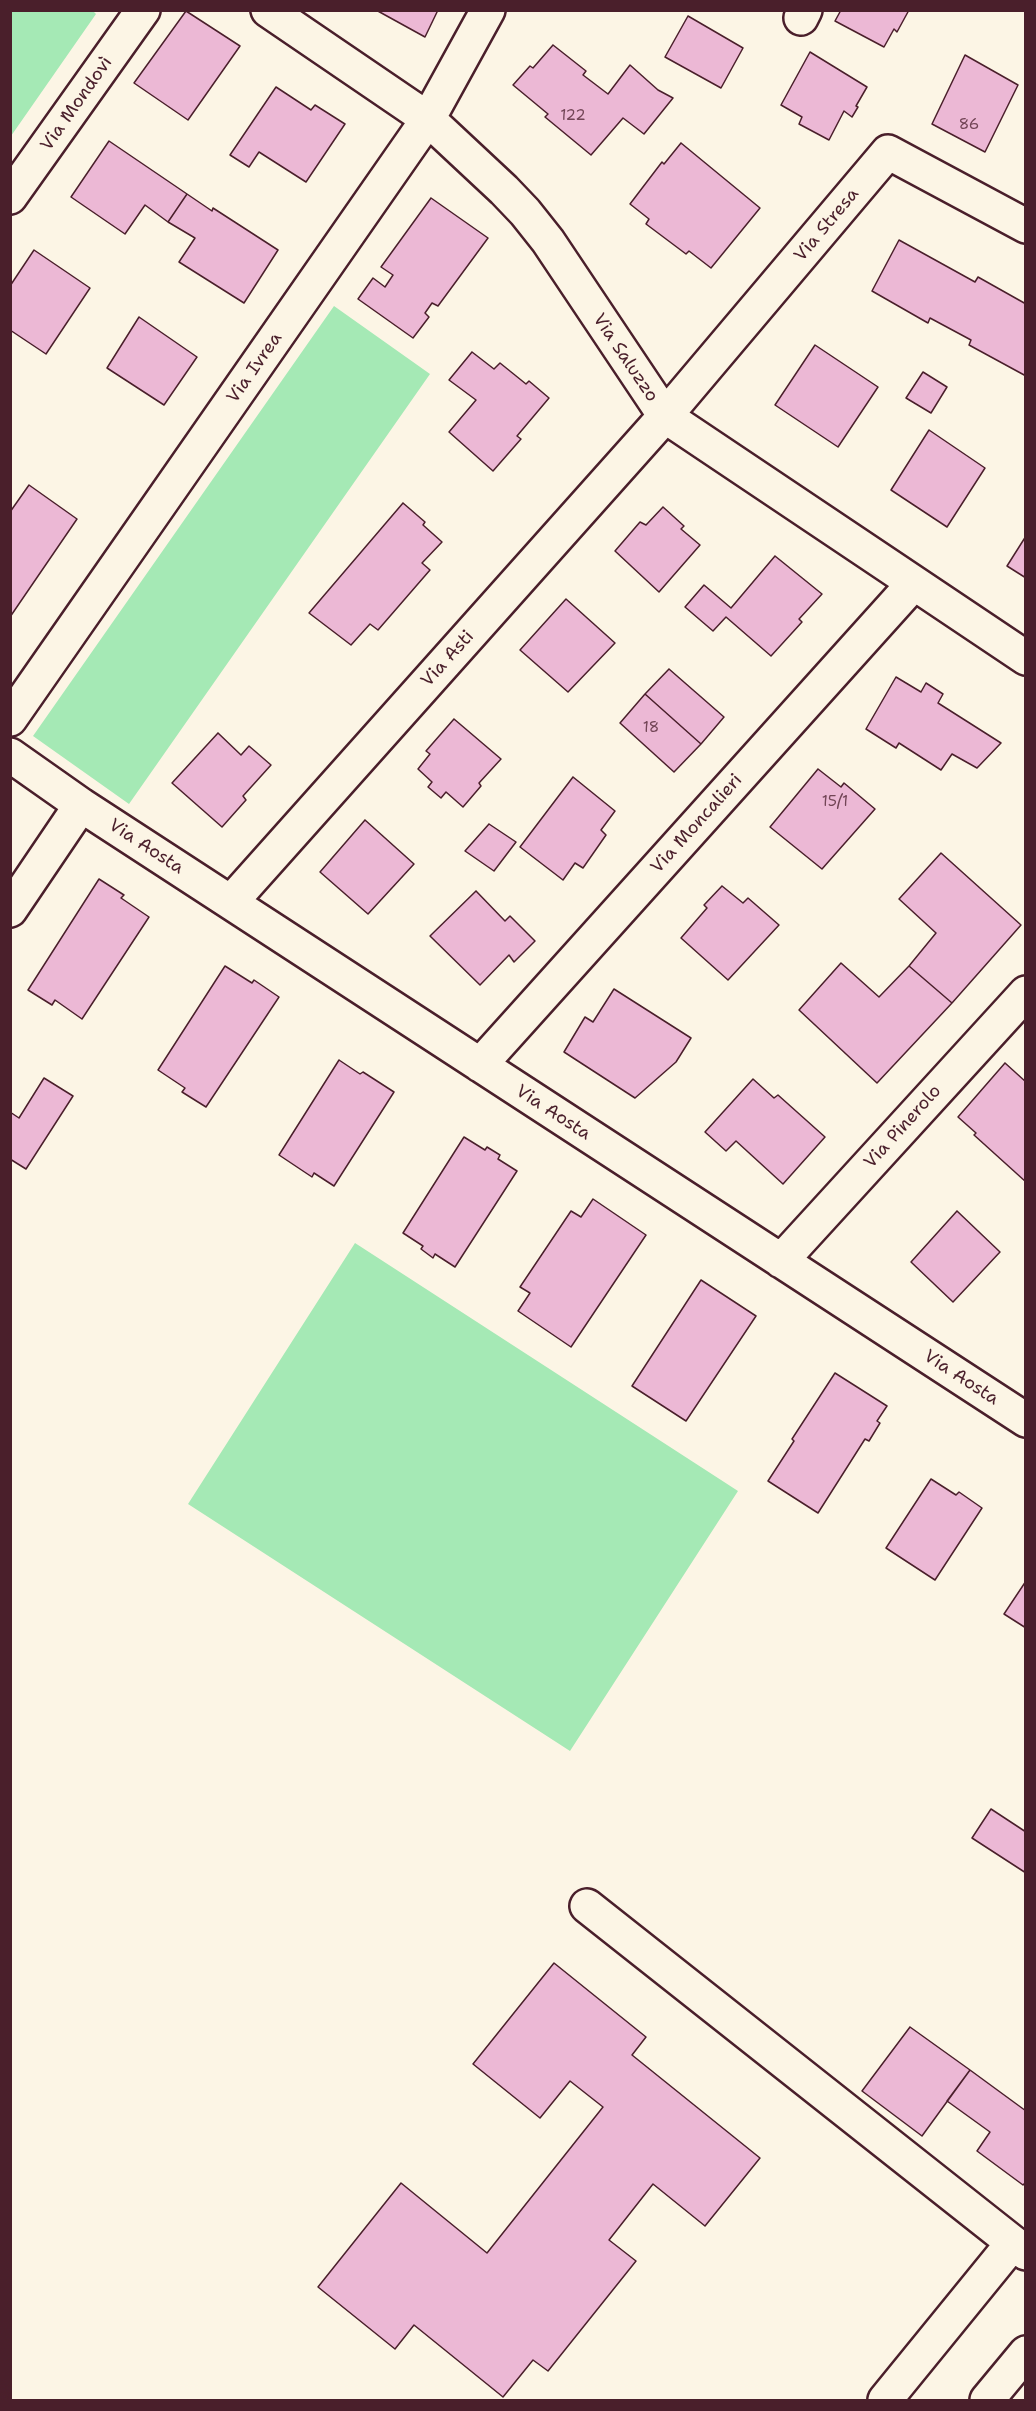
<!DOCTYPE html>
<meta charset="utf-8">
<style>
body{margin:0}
#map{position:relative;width:1036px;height:2411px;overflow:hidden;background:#fcf5e5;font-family:"Shantell Sans",sans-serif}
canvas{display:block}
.frame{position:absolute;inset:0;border:12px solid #4a1f2b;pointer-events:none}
</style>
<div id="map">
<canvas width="1036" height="2411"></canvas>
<div class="frame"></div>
</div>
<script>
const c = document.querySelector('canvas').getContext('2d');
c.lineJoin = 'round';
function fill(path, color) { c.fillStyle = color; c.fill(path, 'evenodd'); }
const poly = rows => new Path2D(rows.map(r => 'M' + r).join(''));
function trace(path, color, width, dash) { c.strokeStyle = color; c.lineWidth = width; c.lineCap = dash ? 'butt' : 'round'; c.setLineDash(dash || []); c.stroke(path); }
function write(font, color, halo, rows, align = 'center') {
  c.font = font + ' "Shantell Sans",sans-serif'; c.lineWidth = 6; c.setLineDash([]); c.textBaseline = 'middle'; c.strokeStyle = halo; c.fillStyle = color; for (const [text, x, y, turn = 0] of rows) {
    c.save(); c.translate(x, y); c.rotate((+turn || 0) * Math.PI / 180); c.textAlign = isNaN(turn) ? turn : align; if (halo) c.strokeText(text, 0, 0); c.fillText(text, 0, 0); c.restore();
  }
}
const green = poly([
 [11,10,92,10,96,14,11,136],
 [334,306,430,374,129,804,33,736],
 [355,1243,738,1491,570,1751,188,1504]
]);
const building = poly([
 [376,10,438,10,425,37,376,10],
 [841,10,909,10,897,32,894,29,884,47,835,21,841,10],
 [186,11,240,46,188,120,134,83,186,11],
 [688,16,743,48,721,88,665,57,688,16],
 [553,45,586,71,583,75,608,94,630,65,658,90,673,98,644,134,623,118,591,155,545,117,548,114,513,85,530,66,533,68,553,45],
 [810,52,867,87,856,106,858,107,852,117,844,111,829,140,799,124,802,117,781,105,810,52],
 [965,55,1018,85,985,152,932,124,965,55],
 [276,87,311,110,315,105,345,124,306,182,259,152,249,167,230,155,276,87],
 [109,141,187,194,168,222,145,205,125,234,71,197,109,141],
 [681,143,760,208,711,268,689,251,686,254,646,224,649,219,630,204,662,162,664,164,681,143],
 [187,194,212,211,213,208,278,250,244,303,179,262,195,238,168,222,187,194],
 [431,198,488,238,438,306,432,303,425,313,429,317,413,338,358,299,373,278,385,287,393,275,381,267,431,198],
 [899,240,975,282,978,277,1026,304,1026,376,969,345,971,340,930,318,928,323,872,291,899,240],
 [34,250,90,288,46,354,10,330,10,286,34,250],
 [139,317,197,357,164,405,107,368,139,317],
 [815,345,878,387,838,447,775,405,815,345],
 [472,352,494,369,500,363,526,384,529,381,549,398,517,436,521,439,493,471,449,432,476,400,449,380,472,352],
 [923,372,947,387,931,413,906,398,923,372],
 [929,430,985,468,947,527,891,490,929,430],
 [29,485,77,519,10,617,10,512,29,485],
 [403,503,425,522,423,525,442,542,422,563,430,570,378,630,370,624,351,645,309,613,403,503],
 [663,507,684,526,681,529,700,545,659,592,615,551,640,522,646,525,663,507],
 [1026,536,1026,578,1007,566,1026,536],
 [775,556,822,594,799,619,802,622,771,656,726,617,713,631,685,607,704,585,731,608,775,556],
 [566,599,615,643,568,692,520,650,566,599],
 [669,669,724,717,701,744,645,694,669,669],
 [896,677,921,692,926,683,943,694,938,703,1001,743,977,768,952,754,941,770,899,743,896,748,866,729,896,677],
 [645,694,701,744,674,772,620,723,645,694],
 [454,719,501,759,479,783,481,786,463,807,446,792,441,798,428,787,432,782,418,769,430,754,426,751,454,719],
 [218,733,241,755,249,746,271,765,243,796,246,800,222,827,172,783,218,733],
 [818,769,841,787,844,783,875,809,822,869,770,827,818,769],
 [573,777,615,811,601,830,606,835,583,868,575,863,563,880,520,847,573,777],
 [365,820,414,864,368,914,320,872,365,820],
 [489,824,516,842,494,871,465,851,489,824],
 [941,853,1021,925,952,1003,909,966,936,933,899,899,941,853],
 [99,879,124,895,121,898,149,917,82,1019,55,1000,52,1005,28,990,99,879],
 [722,886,743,903,748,898,779,925,728,980,681,938,707,908,704,905,722,886],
 [476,891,505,921,510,916,535,941,514,962,509,955,480,985,430,936,476,891],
 [841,963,879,997,909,966,952,1003,877,1083,799,1010,841,963],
 [225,966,252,983,254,980,279,997,206,1107,182,1092,185,1088,158,1070,225,966],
 [614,989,691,1038,676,1062,635,1098,564,1052,585,1017,593,1022,614,989],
 [339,1060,360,1074,363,1072,394,1092,334,1186,314,1173,312,1177,279,1155,339,1060],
 [1005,1063,1026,1082,1026,1182,974,1135,976,1133,958,1117,1005,1063],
 [44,1078,73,1096,26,1169,10,1159,10,1112,19,1118,44,1078],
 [753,1079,774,1098,778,1095,825,1137,783,1184,736,1141,726,1151,705,1132,753,1079],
 [464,1137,485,1150,487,1147,500,1155,498,1159,517,1171,455,1267,435,1254,433,1258,421,1249,423,1246,403,1233,464,1137],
 [593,1199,646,1235,571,1347,518,1311,530,1293,520,1287,571,1211,581,1217,593,1199],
 [957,1211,1000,1252,953,1302,911,1262,957,1211],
 [701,1280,756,1316,686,1421,632,1386,701,1280],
 [835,1373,887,1406,877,1421,880,1423,869,1441,865,1439,818,1513,768,1481,794,1441,792,1439,835,1373],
 [931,1479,956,1495,959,1492,982,1508,935,1580,886,1548,931,1479],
 [1026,1581,1026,1628,1004,1614,1026,1581],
 [991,1809,1026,1832,1026,1873,972,1838,991,1809],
 [554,1963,646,2037,632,2055,760,2158,705,2226,653,2184,609,2240,636,2261,548,2371,533,2360,503,2397,414,2325,395,2349,318,2287,401,2183,487,2253,603,2107,570,2081,540,2118,473,2064,554,1963],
 [910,2027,970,2070,922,2136,862,2091,910,2027],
 [970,2070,1026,2111,1026,2182,1023,2185,977,2151,990,2132,947,2101,970,2070]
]);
const minor = poly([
 [268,10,428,119,504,190,525,212,548,241,665,416,1026,658],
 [801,18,805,10],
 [10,197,143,10],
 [10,719,428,119,488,10],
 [10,755,81,805,1026,1420],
 [231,902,665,416,888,152,1026,226],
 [10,910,81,805],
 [480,1065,914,583],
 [781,1261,1026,993],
 [587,1906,1026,2253],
 [885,2400,1012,2244]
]);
const major = poly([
 [987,2400,1026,2353]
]);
const numberNames = [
 ["122",573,116],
 ["86",969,125],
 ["18",651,728],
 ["15/1",835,802]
];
const streetNames = [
 ["Via Mondovì",77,104,-55],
 ["Via Stresa",827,225,-50],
 ["Via Saluzzo",625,358,56],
 ["Via Ivrea",255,368,-55],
 ["Via Asti",448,659,-48],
 ["Via Moncalieri",697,824,-48],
 ["Via Aosta",146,847,33],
 ["Via Aosta",553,1113,33],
 ["Via Pinerolo",903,1127,-48],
 ["Via Aosta",961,1378,33]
];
fill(green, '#a5e9b5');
fill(building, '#ecb8d5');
trace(building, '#4a1f2b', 1.5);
trace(minor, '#4a1f2b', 38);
trace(major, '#4a1f2b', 38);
trace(minor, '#fcf5e5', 33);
trace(major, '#fcf5e5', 33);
write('15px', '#724556', null, numberNames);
write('18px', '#4a1f2b', '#fcf5e5', streetNames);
</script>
